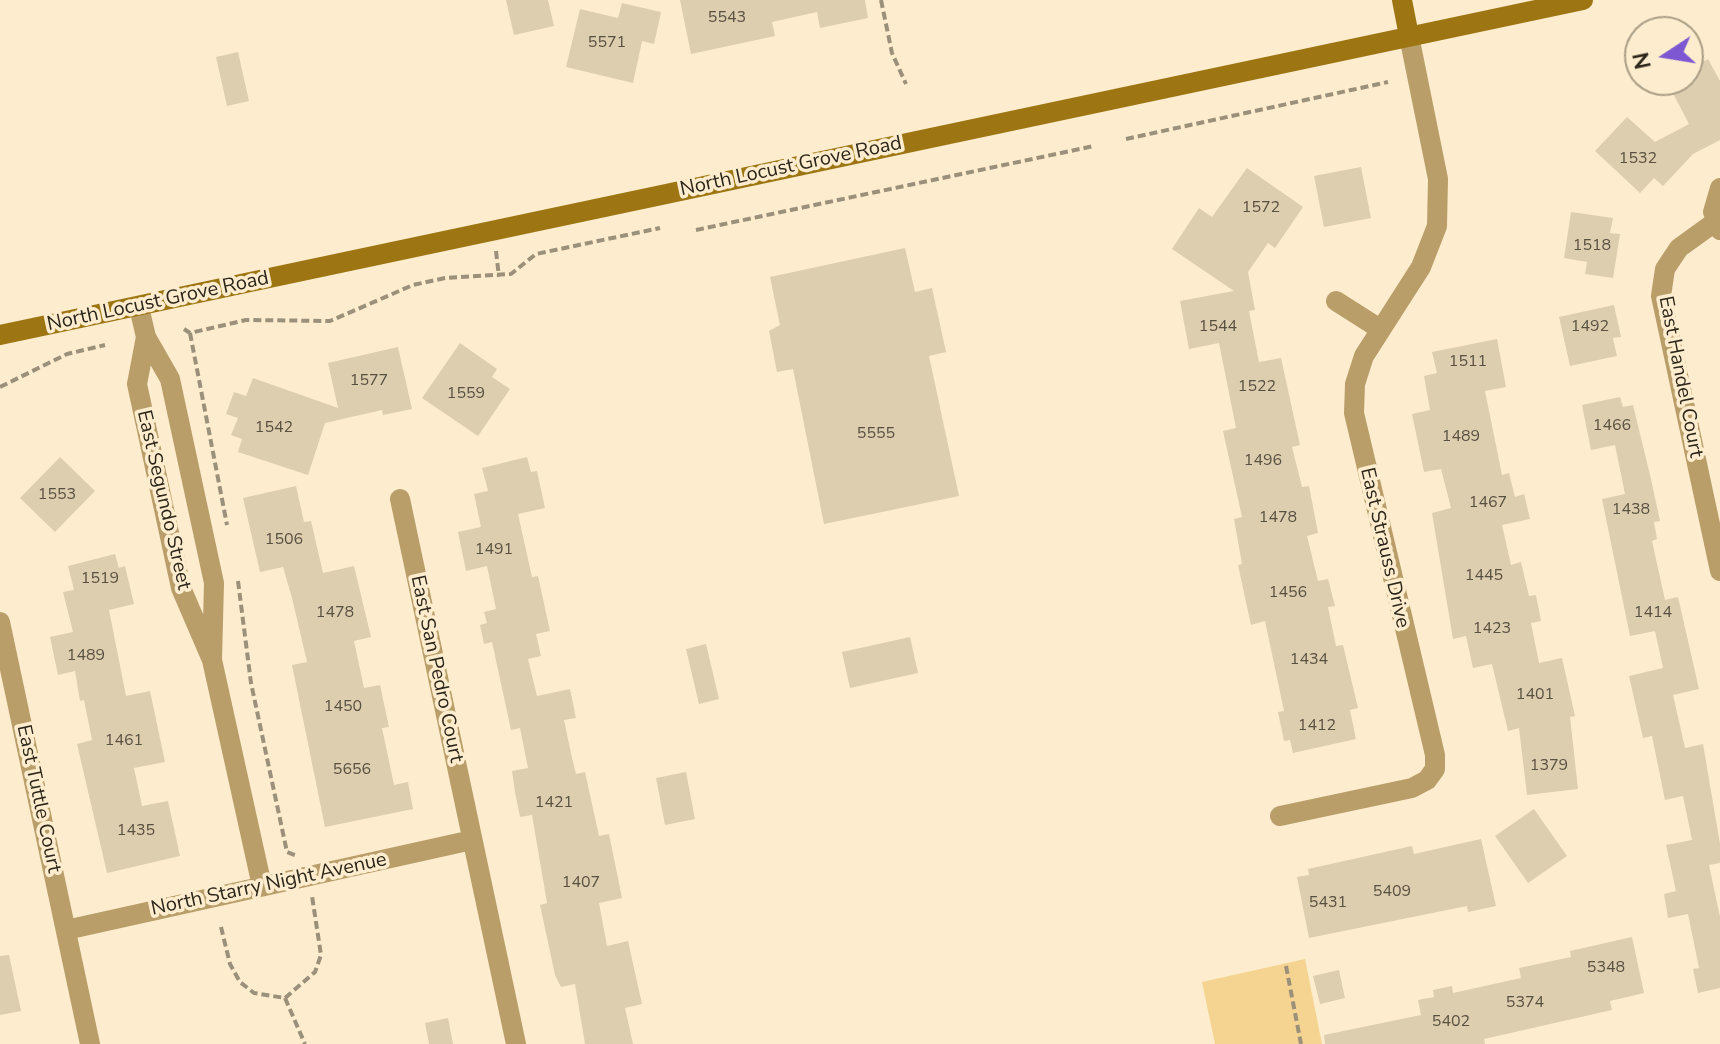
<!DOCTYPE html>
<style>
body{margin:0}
#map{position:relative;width:1720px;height:1044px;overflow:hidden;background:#fdedce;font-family:"Nunito Sans",sans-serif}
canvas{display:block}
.north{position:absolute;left:1624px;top:16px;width:80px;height:80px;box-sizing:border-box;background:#fdedce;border:2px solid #aa9e86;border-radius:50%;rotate:258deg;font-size:22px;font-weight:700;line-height:32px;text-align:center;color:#2d271b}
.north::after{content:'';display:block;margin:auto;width:28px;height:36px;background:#7c57d1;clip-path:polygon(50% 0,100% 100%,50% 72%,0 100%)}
</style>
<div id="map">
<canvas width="1720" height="1044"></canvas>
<div class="north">N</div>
</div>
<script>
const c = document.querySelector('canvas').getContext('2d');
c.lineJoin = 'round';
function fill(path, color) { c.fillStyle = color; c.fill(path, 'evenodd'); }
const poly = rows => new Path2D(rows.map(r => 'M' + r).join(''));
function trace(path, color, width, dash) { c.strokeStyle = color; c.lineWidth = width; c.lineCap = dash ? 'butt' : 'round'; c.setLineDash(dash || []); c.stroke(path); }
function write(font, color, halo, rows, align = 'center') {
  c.font = font + ' "Nunito Sans",sans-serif'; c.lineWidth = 7; c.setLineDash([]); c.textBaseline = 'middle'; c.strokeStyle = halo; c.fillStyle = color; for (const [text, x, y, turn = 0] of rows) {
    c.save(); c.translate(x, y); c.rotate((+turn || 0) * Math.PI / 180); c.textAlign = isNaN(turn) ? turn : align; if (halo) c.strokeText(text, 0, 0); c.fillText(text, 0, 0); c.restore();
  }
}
const green = poly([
 [1305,959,1322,1044,1215,1044,1202,982]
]);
const building = poly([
 [506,0,548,0,554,26,514,35],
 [680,0,865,0,868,18,820,28,817,12,772,22,775,36,691,54],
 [622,3,661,12,654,44,642,41,633,83,566,67,580,9,618,18],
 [238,52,249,101,227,106,216,57],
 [1708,59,1720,81,1720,140,1693,154,1663,186,1654,178,1640,193,1595,151,1627,117,1655,142,1689,124,1666,80,1688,80,1688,70],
 [1361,167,1371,218,1324,227,1314,176],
 [1247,168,1303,207,1275,248,1268,243,1248,272,1255,310,1249,311,1259,362,1281,358,1300,445,1292,447,1302,487,1309,486,1318,533,1307,536,1318,581,1328,579,1335,606,1328,607,1336,646,1343,645,1358,708,1350,710,1356,739,1293,753,1290,740,1284,741,1278,712,1284,711,1265,621,1251,625,1238,565,1242,564,1234,519,1242,517,1223,431,1236,428,1219,343,1189,349,1180,301,1234,291,1172,249,1199,208,1212,217],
 [1571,212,1613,218,1610,233,1620,234,1613,278,1585,274,1587,262,1564,258],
 [905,248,915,292,932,288,946,352,929,356,959,496,824,524,793,369,777,372,769,331,780,325,770,277],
 [1614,305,1621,337,1613,338,1617,356,1570,366,1559,317],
 [1497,339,1506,387,1485,391,1502,475,1509,473,1515,497,1524,494,1530,519,1502,525,1511,565,1521,562,1529,596,1536,595,1541,621,1531,623,1539,663,1562,658,1575,716,1570,717,1578,789,1527,795,1519,728,1508,731,1492,664,1473,668,1466,636,1453,639,1432,513,1451,508,1441,469,1424,472,1412,414,1430,410,1424,376,1437,373,1432,352],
 [460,343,497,369,492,377,510,389,478,436,422,398],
 [398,347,412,409,383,415,382,410,325,423,308,475,238,452,242,439,231,435,238,418,226,414,234,392,246,396,253,378,338,408,328,363],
 [1620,397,1623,407,1633,405,1651,479,1660,521,1654,522,1657,539,1652,541,1665,600,1678,597,1699,689,1673,695,1685,748,1703,744,1720,844,1720,863,1709,865,1720,917,1720,988,1698,993,1693,969,1699,968,1688,914,1668,918,1664,894,1676,891,1666,845,1692,840,1683,796,1665,800,1652,736,1643,738,1629,676,1663,668,1655,631,1630,636,1602,499,1625,494,1615,445,1591,450,1582,405],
 [60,457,95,491,55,532,20,498],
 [527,457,531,472,537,471,545,508,518,514,532,577,538,576,550,631,536,634,541,656,528,659,537,696,570,689,576,718,564,720,572,758,576,774,585,772,599,836,609,834,622,898,599,903,607,946,628,941,642,1004,625,1008,633,1044,585,1044,575,984,561,987,555,975,540,905,547,903,532,815,520,817,515,792,512,771,528,768,520,728,511,730,492,642,484,644,480,625,487,623,484,612,496,609,487,566,466,571,458,532,481,527,474,494,488,491,482,468],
 [296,486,304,522,311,521,323,573,354,566,371,637,354,641,364,688,380,685,389,727,382,728,394,785,408,782,413,809,325,827,292,665,307,662,292,598,283,567,260,572,243,498],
 [115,554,119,568,125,566,134,604,109,610,126,696,150,691,165,762,134,768,142,806,168,801,180,856,107,873,77,744,92,740,84,700,80,701,75,671,58,675,50,637,73,632,63,592,74,590,68,566],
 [910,637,918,673,850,688,842,652],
 [706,644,719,699,699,704,686,649],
 [686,772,695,819,665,825,656,778],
 [1534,809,1567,856,1528,883,1495,836],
 [1481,839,1496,906,1468,912,1467,906,1309,938,1297,877,1309,875,1308,869,1412,846,1414,854],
 [1632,937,1644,993,1610,1001,1612,1010,1484,1039,1485,1044,1325,1044,1324,1035,1421,1015,1418,1000,1434,997,1433,990,1452,986,1453,993,1521,978,1519,968,1571,957,1570,951],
 [9,955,21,1011,0,1015,0,956],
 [1339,970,1345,998,1320,1004,1313,976],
 [448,1018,453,1044,429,1044,425,1023]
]);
const path = poly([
 [881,0,892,53,906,84],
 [1126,139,1388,82],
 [696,230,1094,146],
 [496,251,499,277],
 [184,329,190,333,246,320,330,321,413,285,445,278,511,274,536,254,660,228],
 [190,333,227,525],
 [0,387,67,354,105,345],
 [238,581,251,683,287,852,297,856],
 [221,927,230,964,240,982,254,993,285,998,315,972,321,955,312,896],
 [1286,966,1301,1044],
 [285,998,305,1044]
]);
const street = poly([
 [1720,188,1713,212,1720,230],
 [1715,222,1679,248,1665,269,1661,296,1720,571],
 [1336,301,1380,329],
 [139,307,146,337,170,379,214,583,212,660,181,588,137,384,146,337],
 [400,499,516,1044],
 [0,622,90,1044],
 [212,660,262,886],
 [1280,816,1412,788,1427,780,1435,769,1435,755,1354,413,1355,384,1364,356,1421,267,1437,226,1438,179,1409,36],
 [66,930,472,840]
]);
const secondary = poly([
 [1402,0,1409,36],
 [0,335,1583,0]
]);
const numberNames = [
 ["5543",727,18],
 ["5571",607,43],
 ["1532",1638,159],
 ["1572",1261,208],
 ["1518",1592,246],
 ["1544",1218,327],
 ["1492",1590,327],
 ["1511",1468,362],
 ["1577",369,381],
 ["1522",1257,387],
 ["1559",466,394],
 ["1466",1612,426],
 ["1542",274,428],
 ["5555",876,434],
 ["1489",1461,437],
 ["1496",1263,461],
 ["1553",57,495],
 ["1467",1488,503],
 ["1438",1631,510],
 ["1478",1278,518],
 ["1506",284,540],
 ["1491",494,550],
 ["1445",1484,576],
 ["1519",100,579],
 ["1456",1288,593],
 ["1478",335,613],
 ["1414",1653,613],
 ["1423",1492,629],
 ["1489",86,656],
 ["1434",1309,660],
 ["1401",1535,695],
 ["1450",343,707],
 ["1412",1317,726],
 ["1461",124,741],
 ["1379",1549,766],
 ["5656",352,770],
 ["1421",554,803],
 ["1435",136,831],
 ["1407",581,883],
 ["5409",1392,892],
 ["5431",1328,903],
 ["5348",1606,968],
 ["5374",1525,1003],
 ["5402",1451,1022]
];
const streetNames = [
 ["North Locust Grove Road",791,167,-12],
 ["North Locust Grove Road",158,302,-12],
 ["East Handel Court",1680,377,79],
 ["East Segundo Street",163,500,77],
 ["East Strauss Drive",1384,548,77],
 ["East San Pedro Court",436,669,78],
 ["East Tuttle Court",38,799,78],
 ["North Starry Night Avenue",269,885,-12]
];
fill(green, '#f5d492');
fill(building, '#ddceb0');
trace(path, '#9b907a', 4, [8, 4]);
trace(street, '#b99e6a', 20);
trace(secondary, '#9d7613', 20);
write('16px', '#595140', null, numberNames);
write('20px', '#2d271b', '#fdedce', streetNames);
</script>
